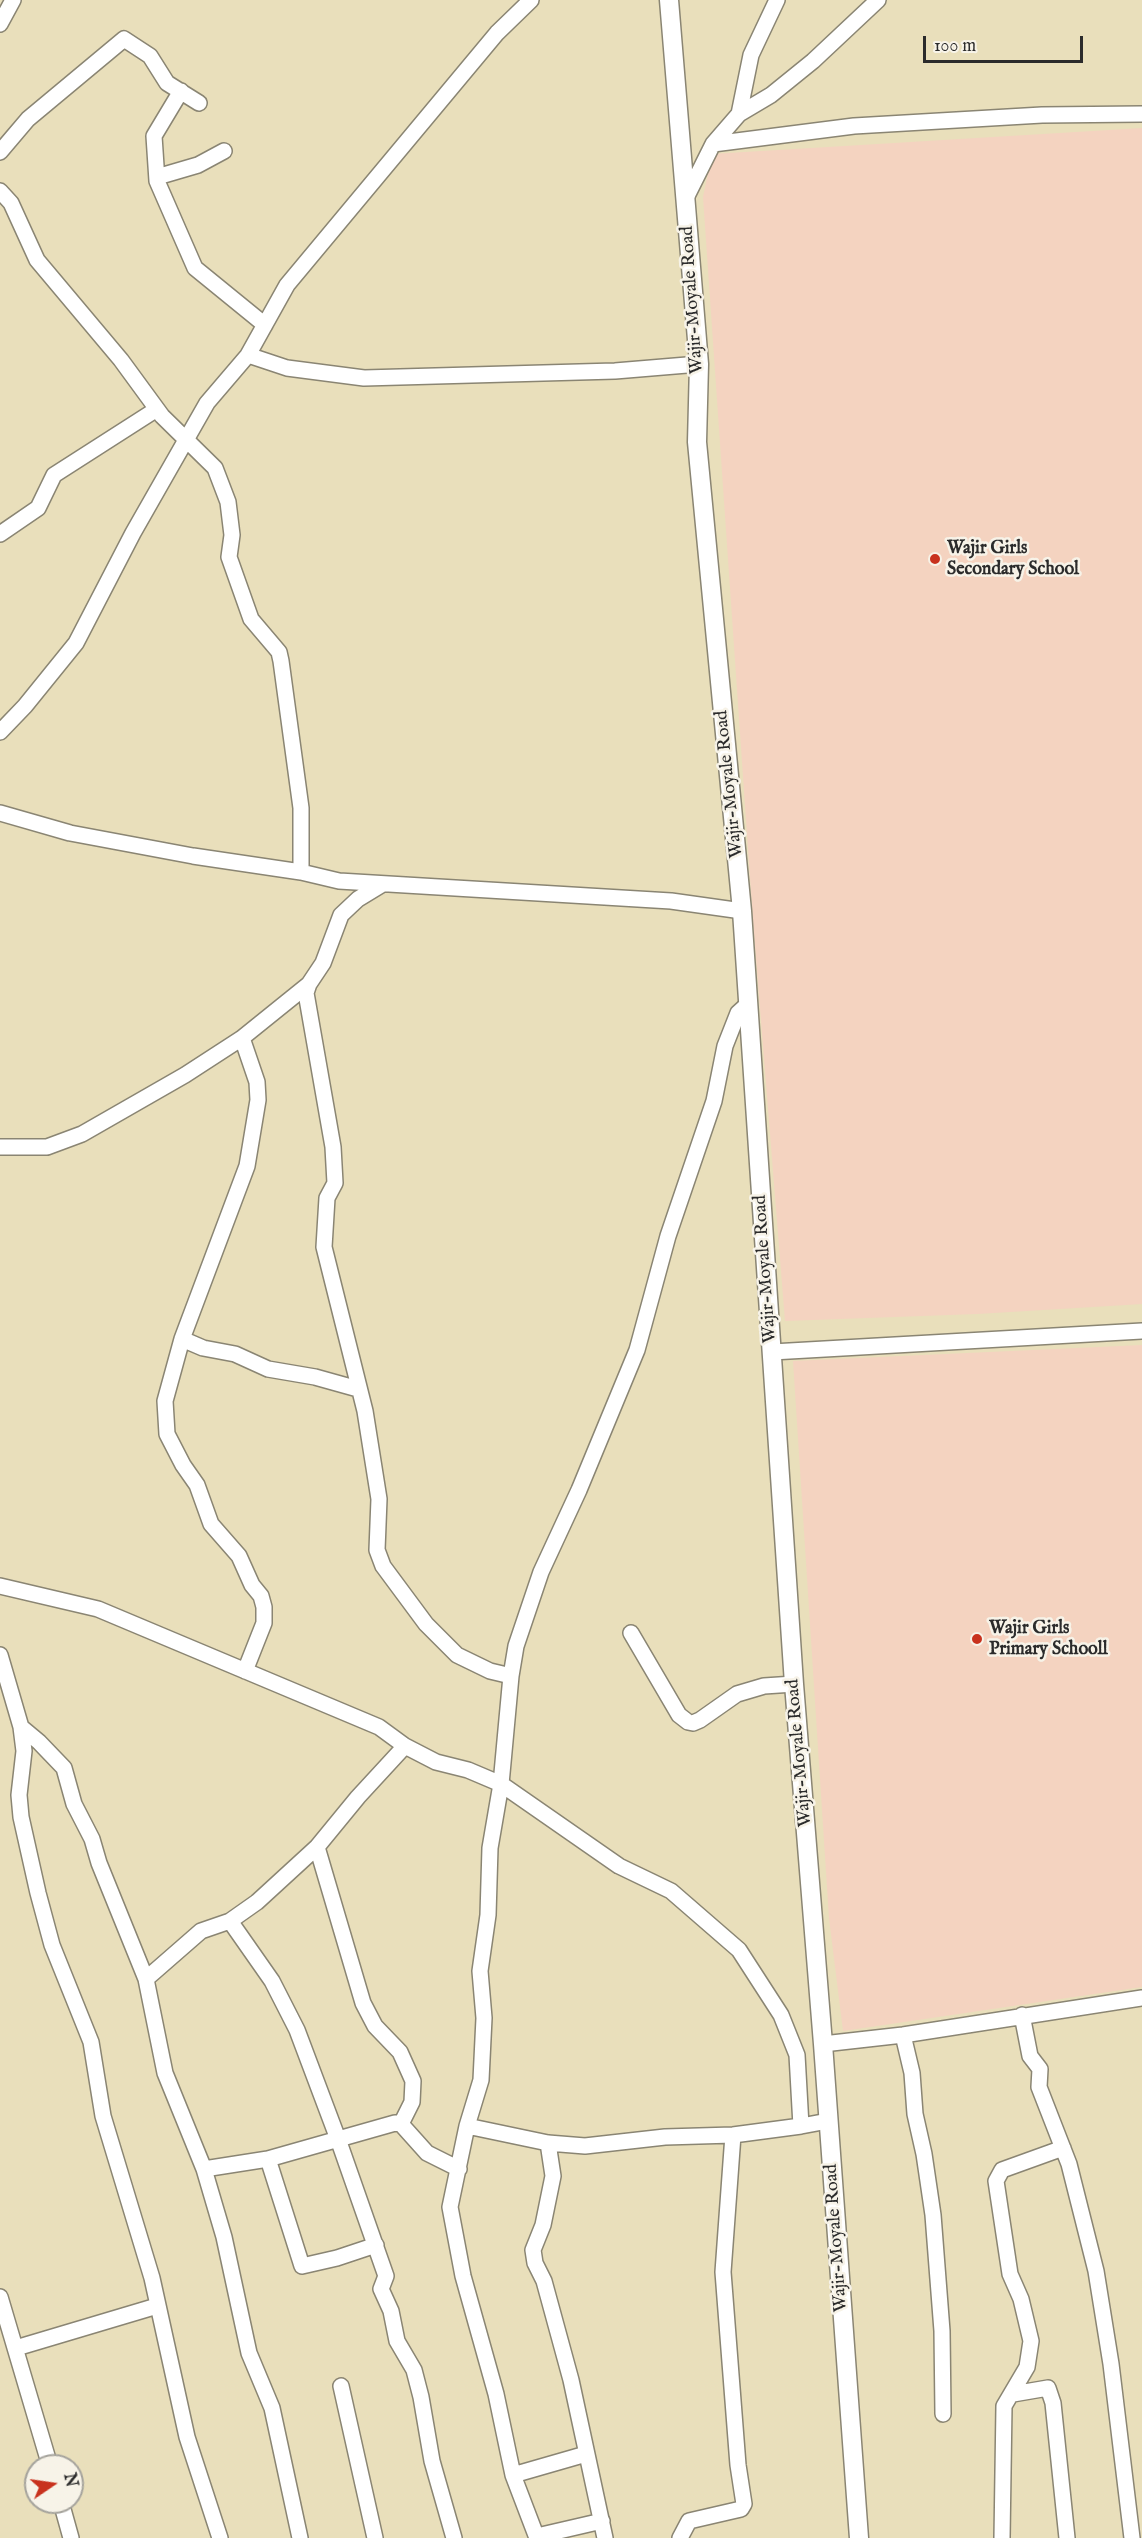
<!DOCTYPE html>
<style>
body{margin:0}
#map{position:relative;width:1142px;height:2538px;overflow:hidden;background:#e9dfbb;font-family:"IM FELL English",serif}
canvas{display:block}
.north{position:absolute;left:24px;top:2454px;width:60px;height:60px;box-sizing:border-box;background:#f7f3e8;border:2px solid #a5a39c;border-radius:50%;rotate:77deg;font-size:16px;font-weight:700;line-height:24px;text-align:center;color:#2b2b2b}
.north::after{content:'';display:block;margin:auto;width:21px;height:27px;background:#c8321e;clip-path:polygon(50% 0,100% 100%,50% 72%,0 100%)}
.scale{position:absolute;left:923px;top:36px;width:160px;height:27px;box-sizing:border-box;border:3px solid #2b2b2b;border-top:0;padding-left:8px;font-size:18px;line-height:21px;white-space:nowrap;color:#2b2b2b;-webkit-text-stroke:4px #f7f3e8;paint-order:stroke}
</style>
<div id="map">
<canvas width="1142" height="2538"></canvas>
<div class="north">N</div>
<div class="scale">100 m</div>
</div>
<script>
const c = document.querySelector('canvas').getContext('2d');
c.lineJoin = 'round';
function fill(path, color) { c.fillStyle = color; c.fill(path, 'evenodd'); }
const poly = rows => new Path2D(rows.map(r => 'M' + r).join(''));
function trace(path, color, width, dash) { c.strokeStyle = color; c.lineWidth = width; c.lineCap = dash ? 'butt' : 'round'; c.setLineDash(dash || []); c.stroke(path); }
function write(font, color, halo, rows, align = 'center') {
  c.font = font + ' "IM FELL English",serif'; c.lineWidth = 5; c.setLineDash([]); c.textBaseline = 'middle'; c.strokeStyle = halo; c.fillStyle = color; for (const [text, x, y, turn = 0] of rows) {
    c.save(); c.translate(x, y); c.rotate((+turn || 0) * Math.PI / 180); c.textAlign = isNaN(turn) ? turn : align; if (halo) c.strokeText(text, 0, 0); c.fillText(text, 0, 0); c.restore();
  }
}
const built = poly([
 [1142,128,1142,1304,977,1314,785,1321,753,921,703,197,712,154],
 [1142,1345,1142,1987,843,2031,829,1918,793,1361]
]);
const minor = poly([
 [0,24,13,0],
 [181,91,154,136,157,181,195,268,265,325],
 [739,114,771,95,813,61,878,0],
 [713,144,854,126,1042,115,1142,114],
 [0,152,28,119,124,39,150,56,167,83,199,103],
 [157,177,198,165,224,151],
 [0,191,11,203,37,260,121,360,162,416,215,468,228,502,232,535,229,557,251,619,279,652,281,661,301,808,301,872],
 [686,198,713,144,739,114,751,55,777,0],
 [248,355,287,368,364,378,615,371,699,364],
 [0,534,38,508,54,475,157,409],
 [0,732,25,706,76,643,133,533,207,403,248,355,287,285,497,33,531,0],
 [0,813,70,833,193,856,301,872,339,881,671,901,742,911],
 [381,885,358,899,341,915,323,963,309,984,306,993,333,1147,335,1183,327,1198,324,1247,365,1411,379,1499,377,1550,383,1566,426,1624,457,1655,490,1671,511,1676],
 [242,1038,257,1082,258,1100,247,1166,182,1339,165,1401,167,1434,183,1465,197,1485,211,1524,239,1556,252,1585,261,1596,264,1607,264,1623,245,1671],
 [0,1147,47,1147,82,1134,185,1075,242,1038,309,984],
 [182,1339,203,1348,235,1354,268,1369,315,1377,358,1389],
 [772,1352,1142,1331],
 [0,1586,98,1609,379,1727,405,1746,436,1762,468,1770,501,1784,619,1866,671,1891,739,1950,781,2015,797,2055,801,2126,828,2121],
 [631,1633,679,1715,688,1722,693,1723,700,1720,737,1694,764,1686,794,1684],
 [0,1655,21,1727,24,1751,19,1795,21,1817,38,1893,52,1945,91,2042,103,2116,152,2278,187,2437,220,2538],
 [21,1727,39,1742,64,1768,74,1804,92,1839,99,1863,146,1979,165,2073,204,2169,224,2237,249,2353,272,2408,300,2538],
 [317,1847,363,2003,375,2026,400,2052,413,2081,412,2102,401,2124],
 [230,1921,272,1981,297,2030,338,2139,386,2276,381,2289,391,2311,397,2341,414,2370,421,2397,432,2461,454,2538],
 [146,1979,201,1931,230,1921,257,1902,317,1847,358,1797,405,1746],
 [1022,2015,1030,2056,1040,2069,1039,2087,1069,2164,1096,2271,1111,2364,1132,2538],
 [903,2035,912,2073,915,2114,924,2154,933,2215,942,2331,943,2414],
 [823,2044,903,2035,1142,1998],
 [467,2126,548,2143,585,2146,665,2137,733,2135,801,2126],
 [548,2143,553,2176,543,2225,533,2250,535,2263,544,2281,571,2380,605,2538],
 [268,2159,302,2266,337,2258,376,2245],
 [204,2169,268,2159,395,2123,401,2124,427,2153,459,2169],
 [0,2297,50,2466],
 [16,2348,157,2306],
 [341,2386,375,2538],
 [1013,2394,1048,2388,1053,2403,1067,2538],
 [513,2475,586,2454],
 [61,2502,71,2538],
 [537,2536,602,2521],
 [537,2538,513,2475,496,2394,463,2276,450,2207,467,2126,481,2080,484,2018,480,1971,488,1915,490,1848,501,1784,511,1676,516,1646,541,1572,579,1490,637,1350,668,1236,714,1101,725,1046,738,1013,749,1003],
 [680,2538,689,2521,741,2509,744,2504,738,2465,723,2272,733,2135],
 [1002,2538,1004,2406,1027,2367,1031,2341,1021,2299,1010,2274,996,2181,1002,2170,1063,2148]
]);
const major = poly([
 [669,0,699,364,697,442,742,911,794,1684,823,2044,859,2538]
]);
const markers = [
 [935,559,6,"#c8321e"],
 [977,1639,6,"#c8321e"]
];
const streetNames = [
 ["Wajir-Moyale Road",693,300,-94],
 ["Wajir-Moyale Road",730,784,-96],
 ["Wajir-Moyale Road",766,1269,-94],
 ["Wajir-Moyale Road",800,1753,-95],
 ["Wajir-Moyale Road",837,2238,-94]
];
const poiNames = [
 ["Wajir Girls",947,549],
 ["Secondary School",947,570],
 ["Wajir Girls",989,1629],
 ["Primary Schooll",989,1650]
];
fill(built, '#f4d3c0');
trace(minor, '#8a8573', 18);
trace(major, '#8a8573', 21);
trace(minor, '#fff', 15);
trace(major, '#fff', 18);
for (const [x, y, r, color] of markers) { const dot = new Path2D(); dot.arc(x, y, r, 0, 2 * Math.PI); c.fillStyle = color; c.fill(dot); trace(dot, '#f7f3e8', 2); }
write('18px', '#2b2b2b', '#f7f3e8', streetNames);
write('bold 18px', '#2b2b2b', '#f7f3e8', poiNames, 'left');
</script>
